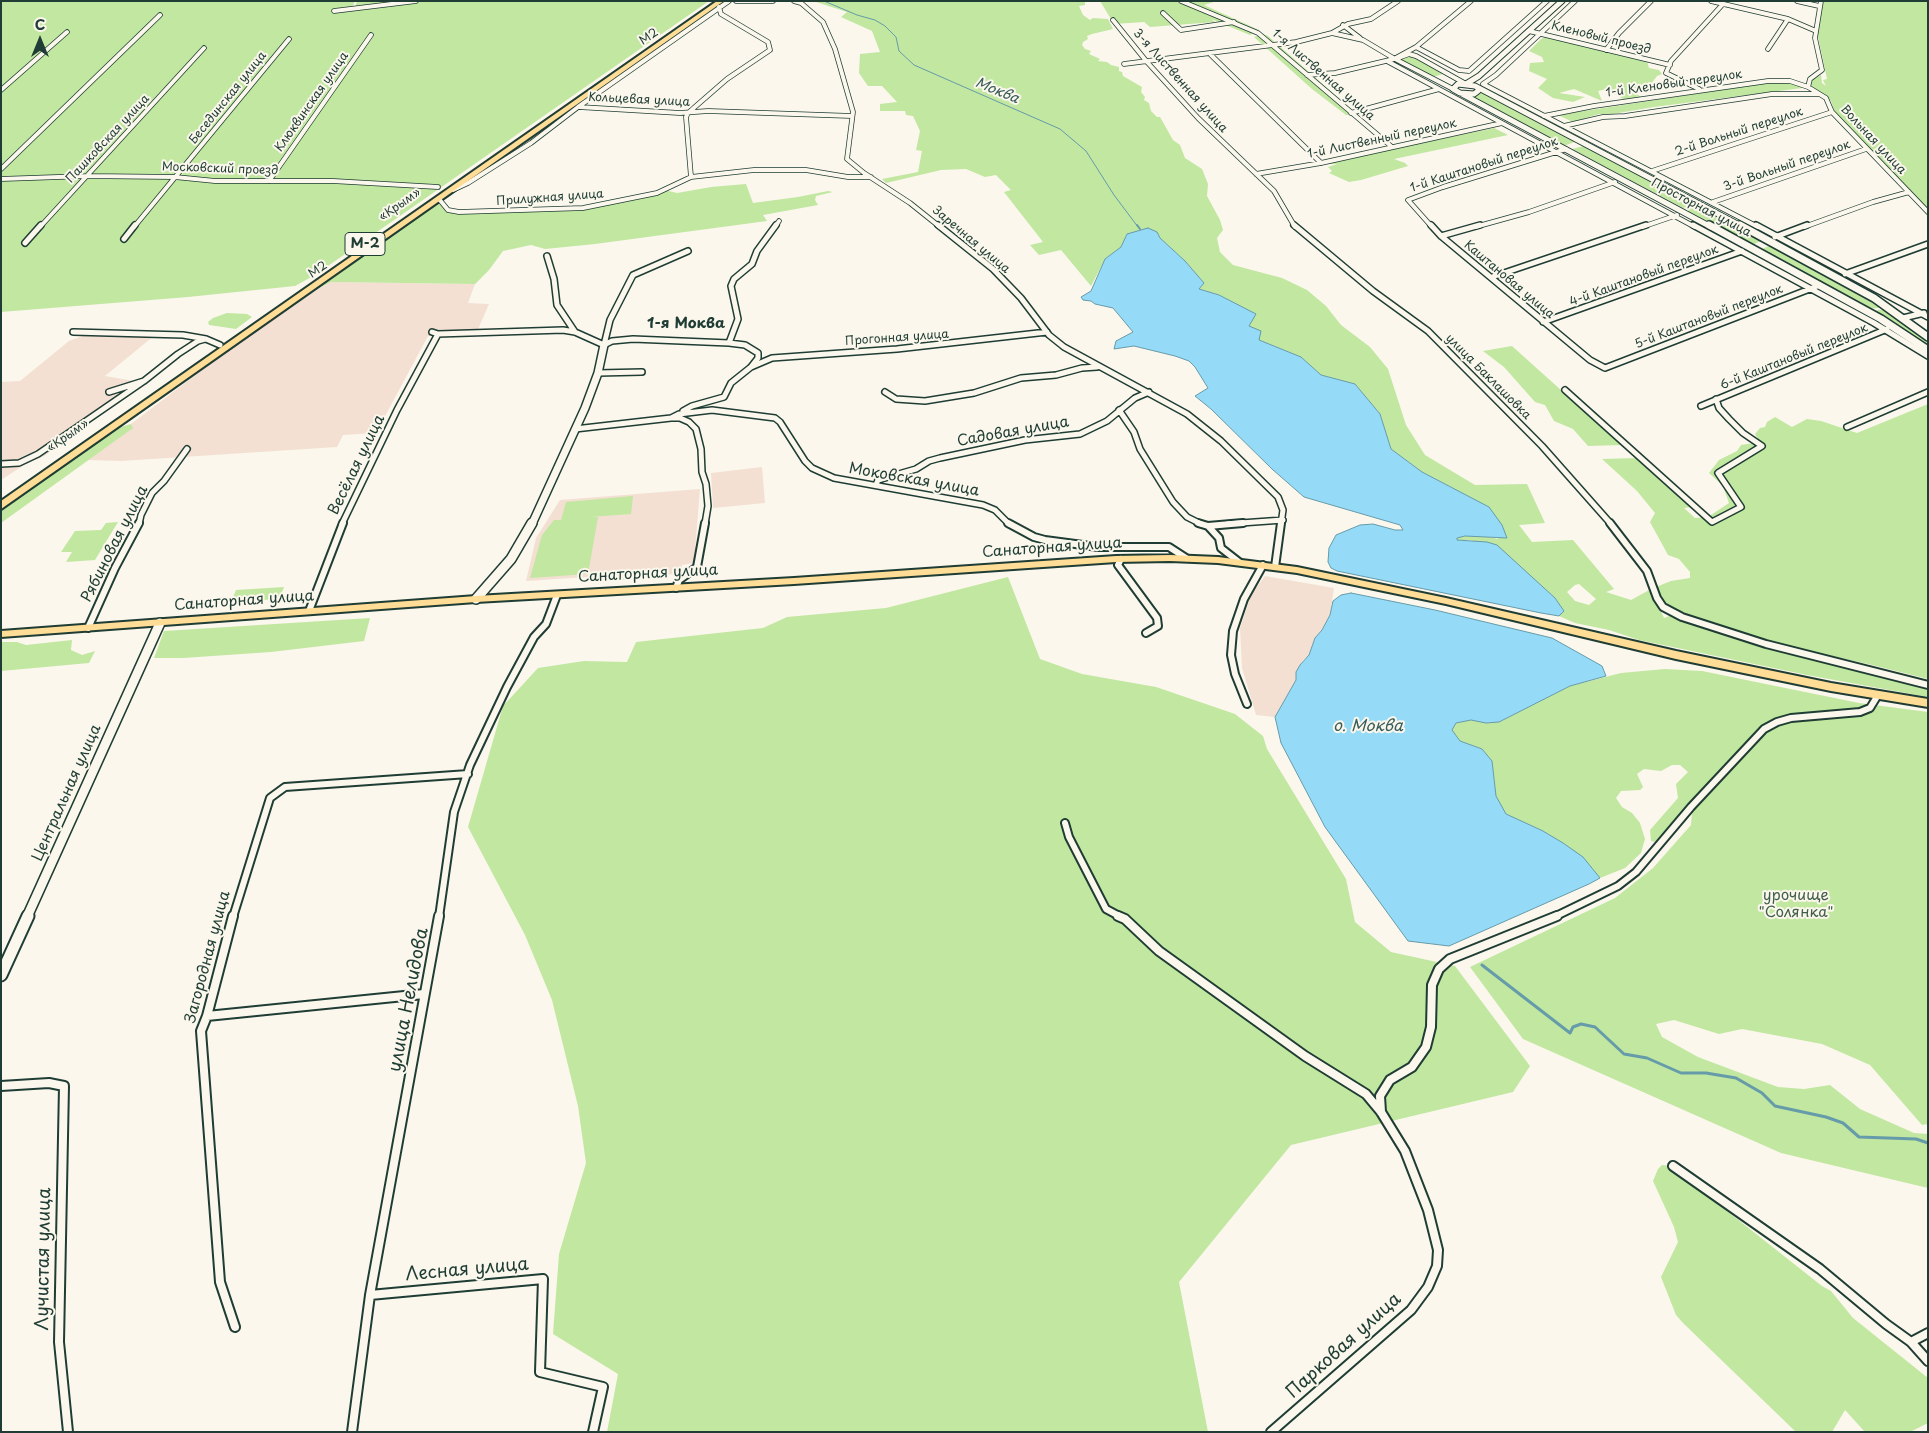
<!DOCTYPE html>
<meta charset="utf-8">
<style>
body{margin:0}
#map{position:relative;width:1929px;height:1433px;overflow:hidden;background:#fbf7ec;font-family:"Playpen Sans",sans-serif}
canvas{display:block}
.frame{position:absolute;inset:0;border:2px solid #1f3d34;pointer-events:none}
.north{position:absolute;left:15px;top:15px;width:50px;height:50px;-webkit-text-stroke:4px #fbf7ec;paint-order:stroke;rotate:0deg;font-size:14px;font-weight:700;line-height:20px;text-align:center;color:#1f3d34}
.north::after{content:'';display:block;margin:auto;width:18px;height:22px;background:#1f3d34;clip-path:polygon(50% 0,100% 100%,50% 72%,0 100%)}
</style>
<div id="map">
<canvas width="1929" height="1433"></canvas>
<div class="frame"></div>
<div class="north">С</div>
</div>
<script>
const c = document.querySelector('canvas').getContext('2d');
c.lineJoin = 'round';
function fill(path, color) { c.fillStyle = color; c.fill(path, 'evenodd'); }
const poly = rows => new Path2D(rows.map(r => 'M' + r).join(''));
function trace(path, color, width, dash) { c.strokeStyle = color; c.lineWidth = width; c.lineCap = dash ? 'butt' : 'round'; c.setLineDash(dash || []); c.stroke(path); }
function write(font, color, halo, rows, align = 'center') {
  c.font = font + ' "Playpen Sans",sans-serif'; c.lineWidth = 4; c.setLineDash([]); c.textBaseline = 'middle'; c.strokeStyle = halo; c.fillStyle = color; for (const [text, x, y, turn = 0] of rows) {
    c.save(); c.translate(x, y); c.rotate((+turn || 0) * Math.PI / 180); c.textAlign = isNaN(turn) ? turn : align; if (halo) c.strokeText(text, 0, 0); c.fillText(text, 0, 0); c.restore();
  }
}
const built = poly([
 [331,282,475,284,468,303,489,304,476,334,428,336,376,433,343,435,337,447,121,461,88,460,132,428,131,424,293,301],
 [90,333,155,335,105,376,146,383,44,456,24,465,1,480,1,382,20,381,69,341],
 [762,467,765,503,713,508,711,473],
 [700,489,694,563,682,565,682,573,623,580,617,575,526,581,536,538,560,500],
 [1265,576,1334,588,1330,615,1322,630,1315,638,1309,655,1304,659,1296,672,1296,680,1275,717,1256,715,1242,668,1240,628,1251,595]
]);
const green = poly([
 [1,1,355,1,352,8,355,8,357,1,413,1,364,8,420,1,709,1,315,275,295,286,188,297,1,312],
 [813,1,1085,1,1085,5,1079,6,1083,15,1090,20,1093,18,1108,19,1113,29,1092,34,1087,36,1088,39,1083,42,1082,45,1085,49,1091,51,1089,54,1100,59,1098,61,1107,62,1111,65,1119,67,1119,71,1122,72,1123,76,1142,87,1141,92,1145,97,1144,100,1149,103,1151,111,1157,117,1160,117,1173,140,1180,145,1185,158,1202,169,1208,184,1207,196,1220,220,1223,230,1217,238,1220,252,1233,265,1282,278,1307,290,1326,306,1341,325,1370,347,1388,369,1406,425,1425,455,1475,485,1527,484,1545,523,1519,525,1532,542,1573,540,1614,589,1606,592,1631,600,1651,589,1664,618,1672,615,1699,625,1928,687,1928,697,1807,675,1639,640,1609,630,1575,623,1559,616,1564,611,1555,598,1538,584,1471,540,1457,540,1456,538,1465,536,1481,535,1498,539,1489,507,1422,472,1391,449,1380,414,1355,384,1321,375,1301,357,1259,340,1249,326,1255,314,1219,295,1199,289,1204,283,1185,261,1160,238,1127,234,1121,247,1105,259,1091,286,1061,250,1039,255,1030,245,1043,242,1004,192,1011,190,996,175,985,177,966,169,941,170,886,183,882,179,918,172,922,151,916,150,920,131,913,116,906,115,905,111,880,111,880,104,897,102,882,86,868,86,859,73,860,54,880,52,872,31,841,17,847,12],
 [1579,584,1596,599,1589,605,1575,601,1567,592,1575,585],
 [1100,1,1217,1,1204,5,1259,30,1250,35,1211,19,1215,22,1150,27,1144,22,1114,24],
 [1820,1,1928,1,1928,217,1905,187,1835,113,1831,101,1810,87,1654,107,1612,114,1599,114,1573,122,1558,115,1773,82,1802,85,1821,75,1822,83,1826,86,1823,80,1827,79,1817,32],
 [1263,34,1268,36,1358,115,1346,115,1312,89,1254,37],
 [1546,37,1647,61,1649,68,1659,70,1662,74,1657,76,1651,84,1641,88,1629,88,1641,97,1625,100,1607,89,1598,91,1602,101,1574,89,1559,93,1585,97,1573,102,1553,98,1538,88,1547,79,1529,71,1530,63,1544,62,1542,57,1529,51,1541,39],
 [1410,56,1414,57,1446,73,1433,77,1400,60],
 [1481,92,1577,141,1564,146,1468,96,1477,95],
 [1494,128,1508,135,1394,159,1405,163,1408,166,1361,180,1349,182,1329,173,1332,171,1328,167,1337,164,1323,164,1320,161,1383,148,1398,148],
 [1584,146,1697,203,1683,208,1572,149],
 [746,184,753,203,798,197,828,191,833,192,816,196,815,200,818,205,763,215,767,221,595,244,545,249,531,245,503,251,489,270,475,284,331,282,293,301,437,200,445,209,459,214,583,208,665,190,677,193,711,187],
 [1698,204,1763,240,1754,244,1748,243,1684,209],
 [1773,244,1885,307,1869,309,1760,250],
 [1887,309,1928,341,1928,346,1872,311],
 [227,313,247,314,252,317,236,329,209,325,208,322,213,318],
 [1512,346,1622,445,1588,446,1573,429,1554,421,1545,405,1535,402,1504,367,1483,351],
 [1928,404,1928,679,1868,664,1769,642,1679,613,1670,608,1664,603,1656,587,1671,581,1690,578,1690,572,1679,559,1668,555,1650,522,1655,513,1637,491,1602,459,1637,458,1692,507,1684,508,1695,518,1708,517,1729,503,1723,486,1709,473,1719,460,1737,451,1741,445,1760,442,1755,434,1760,428,1765,427,1767,422,1775,417,1792,427,1807,419,1821,421,1857,433],
 [131,424,133,428,1,523,1,509,114,429],
 [633,496,631,514,590,517,598,517,588,574,530,578,542,535,554,520,561,520,566,502],
 [118,522,95,560,66,562,72,552,61,552,75,531,101,530,106,523],
 [1008,577,1040,659,1082,674,1156,687,1235,714,1263,736,1267,749,1346,879,1355,922,1391,952,1455,966,1530,1066,1513,1092,1291,1145,1179,1282,1208,1432,607,1432,618,1374,553,1334,559,1254,586,1163,578,1106,552,1000,525,935,468,827,503,706,538,668,584,661,627,662,636,642,763,628,787,617,886,608],
 [284,587,279,599,231,602,236,590],
 [370,618,364,641,271,652,183,658,154,658,164,631],
 [72,640,71,650,82,655,95,651,89,663,1,671,1,642,17,642,26,645],
 [1665,669,1702,671,1859,703,1928,712,1928,1124,1922,1125,1870,1065,1822,1044,1742,1029,1719,1034,1674,1020,1656,1024,1662,1037,1698,1057,1778,1087,1804,1089,1830,1085,1860,1109,1914,1133,1928,1134,1928,1188,1781,1153,1523,1039,1470,967,1615,898,1653,868,1691,825,1693,799,1655,842,1651,841,1650,830,1678,798,1676,784,1688,772,1680,765,1672,765,1661,771,1644,769,1637,774,1643,787,1640,790,1621,791,1616,798,1622,807,1632,813,1640,823,1645,839,1641,853,1625,868,1600,878,1583,858,1563,843,1543,831,1505,814,1496,796,1492,761,1482,749,1460,741,1452,730,1456,723,1471,720,1486,723,1499,722,1570,686,1621,673],
 [1662,1165,1670,1166,1822,1286,1831,1291,1853,1318,1928,1378,1928,1423,1910,1432,1865,1432,1845,1410,1832,1432,1796,1432,1683,1323,1676,1315,1661,1277,1678,1242,1674,1227,1653,1181,1658,1169]
]);
const water = poly([
 [1148,228,1157,232,1160,238,1185,261,1204,283,1199,289,1219,295,1256,314,1249,326,1261,331,1259,340,1301,357,1321,375,1355,384,1380,414,1391,449,1422,472,1489,507,1502,525,1507,538,1465,536,1457,538,1457,540,1487,542,1497,545,1555,598,1564,611,1559,616,1541,613,1337,571,1331,568,1328,562,1329,548,1336,535,1360,525,1373,524,1395,530,1403,530,1400,525,1304,497,1272,469,1211,409,1195,396,1208,388,1195,367,1189,361,1175,356,1134,346,1114,349,1116,341,1133,332,1113,308,1095,304,1091,301,1083,300,1081,297,1091,291,1105,259,1121,247,1127,234,1148,228],
 [1351,593,1435,610,1552,638,1602,666,1606,676,1570,686,1499,722,1486,723,1471,720,1456,723,1452,730,1460,741,1482,749,1492,761,1496,796,1506,814,1543,831,1563,843,1583,857,1600,878,1589,884,1449,946,1408,941,1325,827,1281,743,1275,717,1296,680,1296,672,1300,665,1309,655,1315,638,1322,630,1330,615,1333,601,1341,595,1351,593]
]);
const streamFar2 = poly([
 [824,1,857,15,875,20,885,26,896,37,899,51,914,65,1060,129,1086,151,1114,195,1138,227]
]);
const streamFar1 = poly([
 [1137,225,1140,229]
]);
const stream = poly([
 [1482,965,1570,1033,1573,1027,1581,1024,1595,1027,1624,1054,1647,1058,1681,1073,1706,1073,1736,1078,1762,1093,1775,1106,1826,1117,1843,1123,1859,1137,1916,1139,1928,1143]
]);
const streetFar3 = poly([
 [736,1,773,1],
 [794,1,801,3,823,22,835,49,853,112,847,159,864,173,910,203,940,227],
 [1181,1,1258,33,1392,147],
 [1575,1,1496,75,1483,84,1758,227],
 [1711,1,1788,19,1816,31],
 [1797,1,1819,6],
 [1821,1,1815,38,1822,70,1810,79,1808,87,1826,98,1832,112,1928,212],
 [334,11,416,1],
 [1163,13,1181,30,1234,22],
 [1113,20,1147,62,1198,118,1274,191,1295,227],
 [1343,25,1360,38],
 [1529,31,1670,65],
 [1332,33,1363,40,1395,59],
 [1416,47,1459,70,1469,71,1547,1],
 [1768,49,1788,19],
 [1606,50,1619,33,1651,1],
 [1211,55,1321,163],
 [1387,61,1695,227],
 [1124,64,1296,42,1332,33,1348,24,1371,19,1398,1],
 [1307,75,1335,73,1394,59,1416,47,1471,1],
 [1453,89,1397,60,1398,58,1409,54,1416,56,1466,84],
 [1699,89,1666,73,1671,61,1723,4],
 [1,90,67,32],
 [579,107,680,113,708,111,852,116],
 [1351,113,1439,89],
 [1544,116,1594,106,1768,81,1790,81,1808,87],
 [1564,126,1603,117,1625,116,1772,94,1818,94],
 [1,169,160,15],
 [1652,171,1832,112],
 [1256,174,1321,163,1502,123],
 [691,177,686,117,688,113,727,79,770,50,768,42,721,14,719,7],
 [1,179,87,176,175,177,215,181,333,181,438,187],
 [269,181,371,35],
 [453,190,468,183,531,143,578,107,729,1],
 [439,199,448,210,459,212,583,208,657,193,691,177,754,170,806,170,848,177,871,177],
 [1713,202,1866,149],
 [40,227,204,48],
 [134,227,289,39],
 [775,227,779,221],
 [1432,227,1408,200,1443,187,1566,149],
 [1475,227,1529,212,1615,182],
 [1642,227,1677,215],
 [1804,227,1873,202,1909,192]
]);
const streetFar2 = poly([
 [938,225,993,269,1021,298,1049,335,1064,347,1187,414,1221,441,1278,497,1283,510,1281,524],
 [1294,225,1373,291,1428,331,1542,446,1611,524],
 [1431,225,1441,236,1590,360,1605,368,1820,285],
 [1693,225,1874,323,1928,356],
 [1756,225,1928,317],
 [1441,236,1480,225],
 [1775,237,1807,225],
 [124,239,135,225],
 [25,243,41,225],
 [547,256,554,279,557,305,575,332],
 [1845,274,1928,244],
 [1492,277,1646,225],
 [1903,318,1924,313],
 [1543,322,1742,251],
 [73,332,183,335,206,339,220,345],
 [432,332,438,334,563,330,575,332,604,345,610,320,633,275,688,251],
 [729,343,738,319,731,286,734,279,752,264,757,251,776,225],
 [604,345,612,341,633,339,729,343,745,345,758,353,758,358,751,367,731,383,724,397,692,406,683,411],
 [751,367,772,358,897,349,1047,332],
 [598,373,642,372],
 [1565,390,1712,522,1741,507,1718,473,1762,446,1743,433,1729,419,1719,408,1716,399],
 [109,392,144,381,178,354,198,341,205,339],
 [885,392,896,399,925,401,974,393,1021,378,1056,375,1082,368,1097,367],
 [1701,406,1887,329],
 [1119,410,1134,432,1140,449,1173,502,1187,517,1201,524],
 [672,418,680,418,689,422,696,429,701,449,702,472,706,484,708,506,705,524],
 [1847,427,1928,392],
 [575,429,671,418,679,414,712,410,775,418,780,422,805,461,812,468,834,478,983,505,995,510,1009,524],
 [1,464,19,463,38,454,144,381],
 [876,485,878,480,916,469,929,461,940,458,1025,440,1080,434,1107,421,1135,398,1149,392],
 [139,524,141,515,152,493,164,481,187,449],
 [342,524,397,410,438,334],
 [1227,524,1283,520]
]);
const streetFar1 = poly([
 [1008,523,1034,537,1045,540,1098,547,1169,547,1186,558],
 [1198,523,1208,526,1219,538,1221,548,1239,562],
 [1610,523,1647,571,1657,598,1663,607,1682,617,1766,644,1928,685],
 [1208,526,1243,523],
 [1121,559,1118,565,1157,618,1158,626,1146,633],
 [1275,567,1281,523],
 [676,588,679,580,697,567,705,523],
 [309,611,343,523],
 [88,628,115,568,139,523],
 [1247,704,1235,674,1231,655,1233,631,1244,599,1263,565],
 [1065,823,1069,837,1106,909,1121,917],
 [233,917,270,798,285,787,468,774],
 [439,917,454,812,470,765,507,687,534,637,546,624,557,595],
 [1554,917,1618,886,1636,872,1691,807,1764,729,1777,722,1791,718,1860,712,1870,708,1878,695]
]);
const street = poly([
 [233,916,207,1016,201,1031,220,1282,235,1327],
 [1118,916,1125,919,1159,951,1305,1056,1366,1094,1381,1112,1405,1151,1428,1210,1438,1250,1437,1266,1428,1287,1411,1310,1271,1432],
 [207,1016,424,994],
 [1,1086,49,1083,64,1086,59,1342,68,1432],
 [1381,1112,1380,1096,1390,1080,1412,1067,1426,1047,1431,1027,1432,985,1439,969,1450,959,1557,916],
 [1673,1166,1820,1269,1886,1324,1911,1342,1928,1361],
 [370,1295,543,1279,540,1372,603,1387,593,1432],
 [1911,1342,1928,1333],
 [352,1432,370,1295,439,916]
]);
const secondaryFar3 = poly([
 [1466,84,1479,76,1562,1],
 [1478,88,1478,91,1474,94,1460,93,1453,89,1458,84,1475,86,1743,227],
 [1462,94,1711,227]
]);
const secondaryFar2 = poly([
 [1709,225,1881,319,1928,350],
 [1740,225,1874,298,1928,337],
 [532,524,585,408,598,373,604,345]
]);
const secondaryFar1 = poly([
 [476,599,511,559,532,523],
 [27,917,160,623]
]);
const secondary = poly([
 [1,975,28,916]
]);
const primary = poly([
 [1170,555,1218,557,1297,567,1446,598,1676,651,1831,683,1928,699,1928,707,1831,691,1676,659,1446,604,1297,573,1218,563,1170,561,1116,562,794,584,476,602,1,637,1,631,476,596,794,578,1116,556,1170,555]
]);
const highway = poly([
 [717,1,724,1,1,509,1,501,717,1]
]);
const farStreetnames = [
 ["М2",649,37,-35],
 ["Кленовый проезд",1601,38,14],
 ["1-я Лиственная улица",1323,75,41],
 ["3-я Лиственная улица",1180,81,48],
 ["1-й Кленовый переулок",1674,84,-8],
 ["Бесединская улица",228,98,-51],
 ["Кольцевая улица",639,100,3],
 ["Клюквинская улица",312,102,-55],
 ["2-й Вольный переулок",1739,132,-18],
 ["Пашковская улица",108,139,-47],
 ["1-й Лиственный переулок",1382,139,-12],
 ["Вольная улица",1873,140,47],
 ["1-й Каштановый переулок",1484,165,-18],
 ["3-й Вольный переулок",1787,166,-19],
 ["Московский проезд",220,169,2],
 ["Прилужная улица",550,198,-4],
 ["«Крым»",400,205,-35],
 ["Просторная улица",1701,208,28],
 ["Заречная улица",971,240,40],
 ["М2",318,270,-35],
 ["4-й Каштановый переулок",1644,276,-20],
 ["Каштановая улица",1509,280,40],
 ["5-й Каштановый переулок",1709,317,-21],
 ["Прогонная улица",897,338,-4],
 ["6-й Каштановый переулок",1794,357,-22],
 ["улица Баклашовка",1488,377,45],
 ["«Крым»",68,436,-35]
];
const farWaternames = [
 ["Моква",997,91,23]
];
const shields = [
 [365,244,40]
];
const shieldNames = [
 ["М-2",365,244]
];
const farQuarternames = [
 ["1-я Моква",686,324]
];
const streetNames = [
 ["Садовая улица",1013,432,-10],
 ["Весёлая улица",357,465,-64],
 ["Моковская улица",914,480,10],
 ["Рябиновая улица",115,544,-63],
 ["Санаторная улица",1052,548,-4],
 ["Санаторная улица",648,574,-3],
 ["Санаторная улица",244,601,-4],
 ["Центральная улица",67,793,-66],
 ["Загородная улица",208,957,-75]
];
const parkNames = [
 ["урочище",1796,896],
 ["\"Солянка\"",1796,913]
];
const waterNames = [
 ["о. Моква",1368,727]
];
const nearStreetnames = [
 ["улица Нелидова",409,1000,-79],
 ["Лучистая улица",44,1259,-89],
 ["Лесная улица",467,1270,-5],
 ["Парковая улица",1344,1346,-42]
];
fill(built, '#f3e0d3');
fill(green, '#c1e7a1');
fill(water, '#95daf7');
trace(water, '#669ba9', 1);
trace(streamFar2, '#669ba9', 1);
trace(streamFar1, '#669ba9', 2);
trace(stream, '#669ba9', 3);
trace(streetFar3, '#1f3d34', 5.5);
trace(streetFar2, '#1f3d34', 8);
trace(streetFar1, '#1f3d34', 10);
trace(street, '#1f3d34', 12);
trace(secondaryFar3, '#1f3d34', 7);
trace(secondaryFar2, '#1f3d34', 10);
trace(secondaryFar1, '#1f3d34', 12);
trace(secondary, '#1f3d34', 15);
trace(primary, '#1f3d34', 4);
trace(highway, '#1f3d34', 4);
trace(streetFar3, '#fbf7ec', 4);
trace(streetFar2, '#fbf7ec', 5);
trace(streetFar1, '#fbf7ec', 6);
trace(street, '#fbf7ec', 8);
trace(secondaryFar3, '#fbf7ec', 5);
trace(secondaryFar2, '#fbf7ec', 7);
trace(secondaryFar1, '#fbf7ec', 9);
trace(secondary, '#fbf7ec', 11);
fill(primary, '#ffdd96');
fill(highway, '#ffdd96');
write('12px', '#1f3d34', '#fbf7ec', farStreetnames);
write('italic 14px', '#375c5b', '#fbf7ec', farWaternames);
for (const [x, y, w] of shields) { const box = new Path2D(); box.roundRect(x - w / 2, y - 11.5, w, 23, 4); c.fillStyle = '#fbf7ec'; c.fill(box); trace(box, '#1f3d34', 1); }
write('bold 14px', '#1f3d34', null, shieldNames);
write('bold 15px', '#1f3d34', '#fbf7ec', farQuarternames);
write('15px', '#1f3d34', '#fbf7ec', streetNames);
write('15px', '#3f5f4a', '#fbf7ec', parkNames);
write('italic 16px', '#375c5b', '#fbf7ec', waterNames);
write('18px', '#1f3d34', '#fbf7ec', nearStreetnames);
</script>
